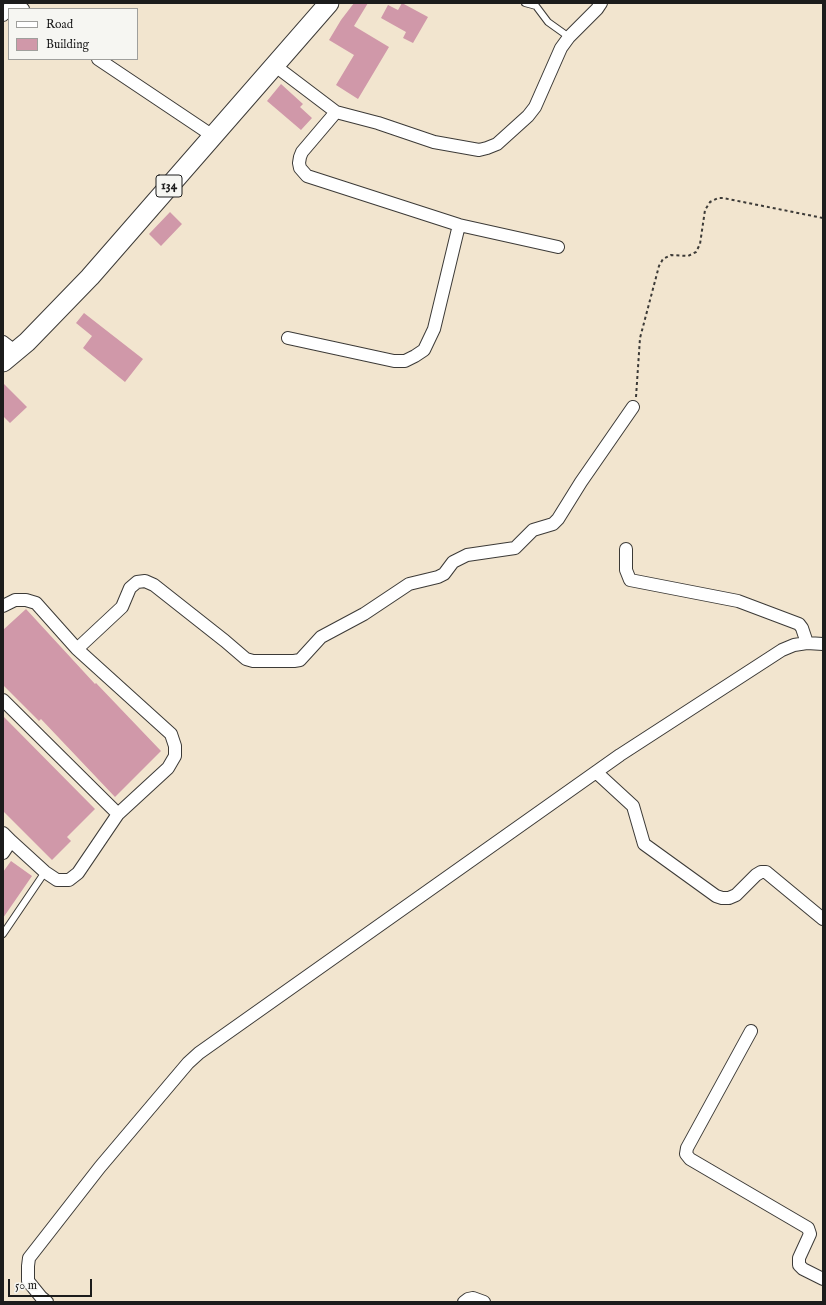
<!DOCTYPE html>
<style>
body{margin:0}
#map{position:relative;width:826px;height:1305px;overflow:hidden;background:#f2e5cf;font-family:"IM FELL English",serif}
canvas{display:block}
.frame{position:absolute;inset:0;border:4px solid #1c1c1c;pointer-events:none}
.legend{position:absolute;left:8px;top:8px;width:130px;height:52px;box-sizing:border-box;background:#f6f6f2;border:1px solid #9f9f9c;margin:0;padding:5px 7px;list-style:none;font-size:12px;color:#1c1c1c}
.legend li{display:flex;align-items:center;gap:8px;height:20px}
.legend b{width:20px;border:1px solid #9f9f9c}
.scale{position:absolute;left:8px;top:1279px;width:84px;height:18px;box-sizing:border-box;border:2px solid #1c1c1c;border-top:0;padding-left:5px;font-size:12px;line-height:14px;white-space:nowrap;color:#1c1c1c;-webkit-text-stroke:3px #f6f6f2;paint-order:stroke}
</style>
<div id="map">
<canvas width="826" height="1305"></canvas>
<div class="frame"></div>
<ul class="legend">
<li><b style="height:5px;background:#fff"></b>Road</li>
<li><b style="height:11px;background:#d098a9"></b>Building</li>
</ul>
<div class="scale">50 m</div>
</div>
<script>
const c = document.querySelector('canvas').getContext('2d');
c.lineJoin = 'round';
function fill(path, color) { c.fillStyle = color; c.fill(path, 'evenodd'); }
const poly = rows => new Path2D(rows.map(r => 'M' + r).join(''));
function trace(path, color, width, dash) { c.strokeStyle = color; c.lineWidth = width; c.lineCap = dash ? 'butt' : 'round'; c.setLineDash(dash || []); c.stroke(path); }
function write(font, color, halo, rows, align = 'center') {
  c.font = font + ' "IM FELL English",serif'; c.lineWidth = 3; c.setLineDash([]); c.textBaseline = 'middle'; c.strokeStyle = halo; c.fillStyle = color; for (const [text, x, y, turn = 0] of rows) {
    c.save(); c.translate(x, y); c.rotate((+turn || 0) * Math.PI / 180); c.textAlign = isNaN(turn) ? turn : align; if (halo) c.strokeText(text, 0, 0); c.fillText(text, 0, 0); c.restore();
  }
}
const building = poly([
 [354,3,368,3,354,26,389,47,358,99,336,85,354,55,329,40,341,20],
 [402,3,428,17,413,43,403,38,406,32,381,18,388,5,398,10],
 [281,84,303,104,300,107,312,118,301,130,267,101],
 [170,212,182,224,161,246,149,234],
 [84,313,143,359,125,382,83,348,92,336,76,323],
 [3,383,27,407,10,423,3,416],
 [26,609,95,684,96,683,161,751,115,797,41,719,39,721,3,685,3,630],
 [3,716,95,809,67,837,71,841,52,860,3,811],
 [11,861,32,876,3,918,3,872]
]);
const path = poly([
 [636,397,640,338,659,266,663,259,671,255,688,256,696,252,700,244,705,210,710,202,718,198,723,198,823,218]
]);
const lane = poly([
 [525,3,536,6,548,22,569,37],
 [3,934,45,872]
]);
const street = poly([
 [3,15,9,8,13,7,23,9],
 [98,59,213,136],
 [274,65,336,112,378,123,434,142,479,150,487,148,497,144,528,116,535,107,561,48,569,37,597,9,601,3],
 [336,112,302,152,300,157,299,163,300,168,307,176,459,225,558,247],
 [288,338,394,361,405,361,415,356,424,350,434,329,459,225],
 [3,342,16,352],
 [626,549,626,570,630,580,738,601,799,624,802,628,807,643],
 [3,606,15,600,26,600,36,603,77,649,171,734,175,746,175,756,168,768,118,814,78,873,69,880,57,880,45,872,11,841],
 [77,649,122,607,130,588,137,582,145,581,154,585,225,641,246,659,253,661,294,661,300,660,321,637,364,614,409,584,438,577,444,574,453,562,467,555,515,548,533,530,553,524,558,519,581,482,633,407],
 [3,700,118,814],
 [596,772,633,806,644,844,716,896,722,898,729,898,736,895,756,875,761,872,766,872,823,919],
 [3,833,11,841,3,853],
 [751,1031,687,1148,686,1154,690,1159,808,1228,810,1234,799,1258,799,1265,803,1269,823,1279],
 [47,1302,41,1297,28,1281,28,1266,29,1258,100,1167,188,1063,199,1053,620,755,782,650,794,645,807,643,823,644],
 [464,1302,468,1299,473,1298,484,1302]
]);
const primary = poly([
 [3,362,27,342,90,277,329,3]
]);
const shields = [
 [169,186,26]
];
const shieldNames = [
 ["134",169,186]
];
fill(building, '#d098a9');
trace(lane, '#3c3a37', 8);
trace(street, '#3c3a37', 14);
trace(primary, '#3c3a37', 21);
trace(path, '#3c3a37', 2, [3, 3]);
trace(lane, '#fff', 6);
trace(street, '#fff', 12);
trace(primary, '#fff', 19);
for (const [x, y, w] of shields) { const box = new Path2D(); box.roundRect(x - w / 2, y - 11, w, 22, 3); c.fillStyle = '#f6f6f2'; c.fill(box); trace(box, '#1c1c1c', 1); }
write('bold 13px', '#1c1c1c', null, shieldNames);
</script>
